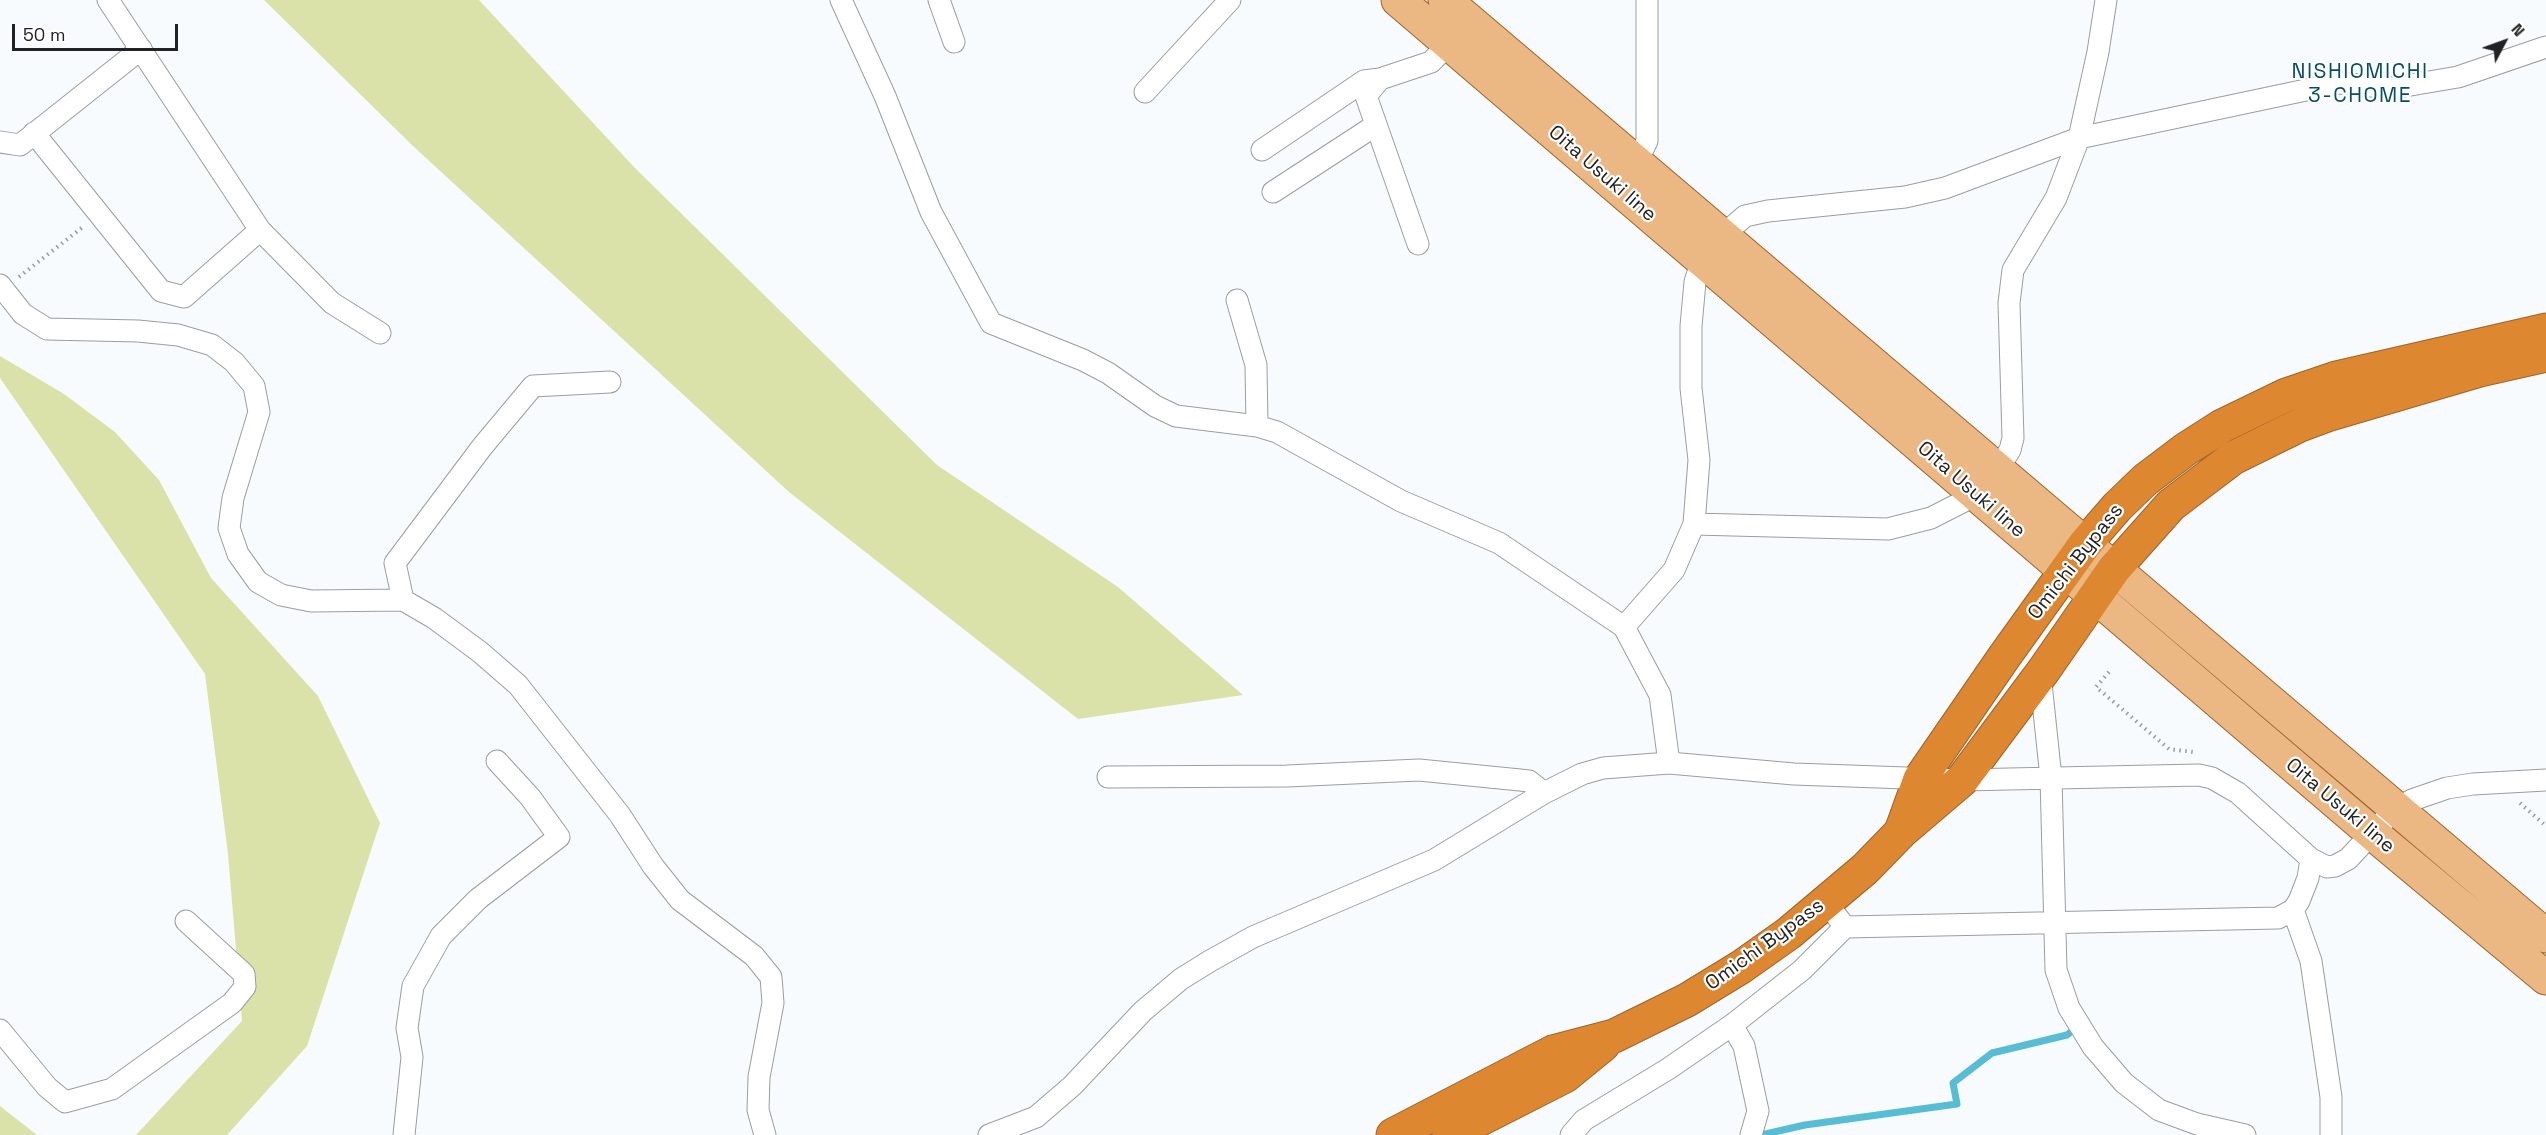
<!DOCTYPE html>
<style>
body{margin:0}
#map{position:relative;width:2546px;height:1135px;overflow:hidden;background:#f8fbfe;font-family:"Space Grotesk",sans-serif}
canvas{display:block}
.north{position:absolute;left:2474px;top:12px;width:60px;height:60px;-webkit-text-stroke:4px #fff;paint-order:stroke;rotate:49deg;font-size:16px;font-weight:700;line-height:24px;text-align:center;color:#212223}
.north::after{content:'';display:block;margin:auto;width:21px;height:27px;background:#212223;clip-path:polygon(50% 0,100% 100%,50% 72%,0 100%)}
.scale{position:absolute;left:12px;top:24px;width:166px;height:27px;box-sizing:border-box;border:3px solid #212223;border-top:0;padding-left:8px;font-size:18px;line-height:21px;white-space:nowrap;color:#212223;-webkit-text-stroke:4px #fff;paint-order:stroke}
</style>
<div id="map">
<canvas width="2546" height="1135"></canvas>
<div class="north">N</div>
<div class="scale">50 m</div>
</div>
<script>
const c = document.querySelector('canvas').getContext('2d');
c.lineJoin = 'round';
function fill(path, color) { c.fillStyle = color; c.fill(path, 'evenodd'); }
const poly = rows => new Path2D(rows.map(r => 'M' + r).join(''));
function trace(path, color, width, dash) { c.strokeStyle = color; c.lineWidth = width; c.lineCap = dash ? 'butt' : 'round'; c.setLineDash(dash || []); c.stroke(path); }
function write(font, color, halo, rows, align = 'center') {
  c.font = font + ' "Space Grotesk",sans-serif'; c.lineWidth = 4.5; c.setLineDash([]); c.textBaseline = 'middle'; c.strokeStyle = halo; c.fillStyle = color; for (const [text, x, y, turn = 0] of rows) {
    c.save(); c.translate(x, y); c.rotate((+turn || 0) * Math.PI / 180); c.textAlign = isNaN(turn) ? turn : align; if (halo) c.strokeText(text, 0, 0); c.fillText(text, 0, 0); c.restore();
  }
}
const green = poly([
 [264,0,479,0,634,167,937,465,1118,587,1243,695,1078,719,789,492,413,146],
 [0,356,64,394,115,432,159,480,211,578,318,696,380,823,307,1046,227,1135,136,1135,242,1021,228,854,205,674,0,378],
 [0,1106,37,1135,0,1135]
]);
const stream = poly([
 [1761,1135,1805,1125,1957,1104,1953,1083,1992,1053,2067,1035,2072,1031]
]);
const path = poly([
 [19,277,84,226],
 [2109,672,2096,687,2169,749,2194,752],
 [2520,803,2546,826]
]);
const street = poly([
 [108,0,260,230,332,303,380,333],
 [841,0,885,96,931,212,991,323,1083,360,1108,373,1155,406,1176,416,1257,426,1277,432,1401,501,1499,543,1624,627,1660,695,1669,763],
 [939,0,954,42],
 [1145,92,1230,0],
 [34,133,161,291,184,297,260,230],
 [0,142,20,145,141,49],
 [1262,150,1364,81,1380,79],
 [1632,172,1647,141,1647,0],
 [1273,192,1376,125],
 [1418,244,1366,96,1380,79,1431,62,1457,36],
 [0,285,23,314,47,329,138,331,178,335,212,345,234,362,254,386,259,412,233,498,229,528,238,554,258,582,281,595,311,601,403,600,434,618,480,652,518,685,620,815,653,866,680,900,754,956,771,977,773,1003,759,1077,758,1110,765,1135],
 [1237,300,1256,365,1257,426],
 [1694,524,1888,529,1931,518,1976,495,1997,470,2010,450,2013,438,2009,303,2013,270,2056,198,2079,138,2098,52,2106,0],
 [403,600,395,563,482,447,533,386,610,382],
 [1624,627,1674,570,1694,524,1699,460,1691,388,1691,326,1695,282,1702,260,1722,236,1745,216,1768,211,1905,197,1945,188,2079,138,2339,83,2393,88,2458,77,2546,47],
 [2044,672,2041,683,2051,778,2056,970,2069,1008,2093,1047,2124,1083,2159,1110,2197,1124,2245,1135],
 [1108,777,1287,776,1419,770,1520,780,1529,781,1544,793],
 [1826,902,1845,927,2278,918,2293,910,2299,901,2308,878,2311,859],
 [2293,910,2311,961,2331,1097,2331,1135],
 [1732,1025,1744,1046,1758,1111,1751,1135],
 [0,1030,47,1087,65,1102,112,1089,232,1003,245,987,244,974,186,921],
 [404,1135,412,1057,407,1028,413,986,441,936,478,899,559,837,530,797,497,761],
 [989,1135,1036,1117,1072,1086,1143,1011,1181,979,1210,961,1253,937,1434,860,1544,793,1582,774,1603,768,1669,763,1794,774,1962,780,2199,775,2212,778,2238,793,2311,859,2327,867,2335,866,2348,859,2395,809,2412,800,2447,788,2473,784,2546,780],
 [1571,1135,1584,1120,1668,1069,1732,1025,1802,970,1845,927]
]);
const primary = poly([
 [1398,0,2372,833,2546,978],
 [1445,0,2546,936]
]);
const highway = poly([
 [1902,829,1920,779,2004,657,2085,544,2117,507,2145,480,2186,449,2222,426,2286,395,2336,378,2546,330],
 [1393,1135,1553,1052,1614,1036,1687,1000,1741,967,1789,933,1865,869,1901,832,1962,780,2044,670,2114,569,2171,505,2233,458,2300,425,2327,415,2480,370,2546,355],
 [1449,1135,1565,1076,1603,1045]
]);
const streetNames = [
 ["Oita Usuki line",1602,174,41],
 ["Oita Usuki line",1971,490,41],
 ["Omichi Bypass",2076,562,-52],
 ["Oita Usuki line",2340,806,40],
 ["Omichi Bypass",1765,945,-36]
];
const neighbourhoodNames = [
 ["NISHIOMICHI",2360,72],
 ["3-CHOME",2360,96]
];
fill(green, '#dae2aa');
trace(stream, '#56bdd4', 7);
trace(street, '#9b9da0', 23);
trace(primary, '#9c642c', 35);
trace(highway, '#9c642c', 35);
trace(path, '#989a9c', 4, [1.5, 4.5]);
trace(street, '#fff', 21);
trace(primary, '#ebb783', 33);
trace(highway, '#de8731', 33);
write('20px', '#212223', '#fff', streetNames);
c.letterSpacing = '1.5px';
write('21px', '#064d6b', '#fff', neighbourhoodNames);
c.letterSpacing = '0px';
</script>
